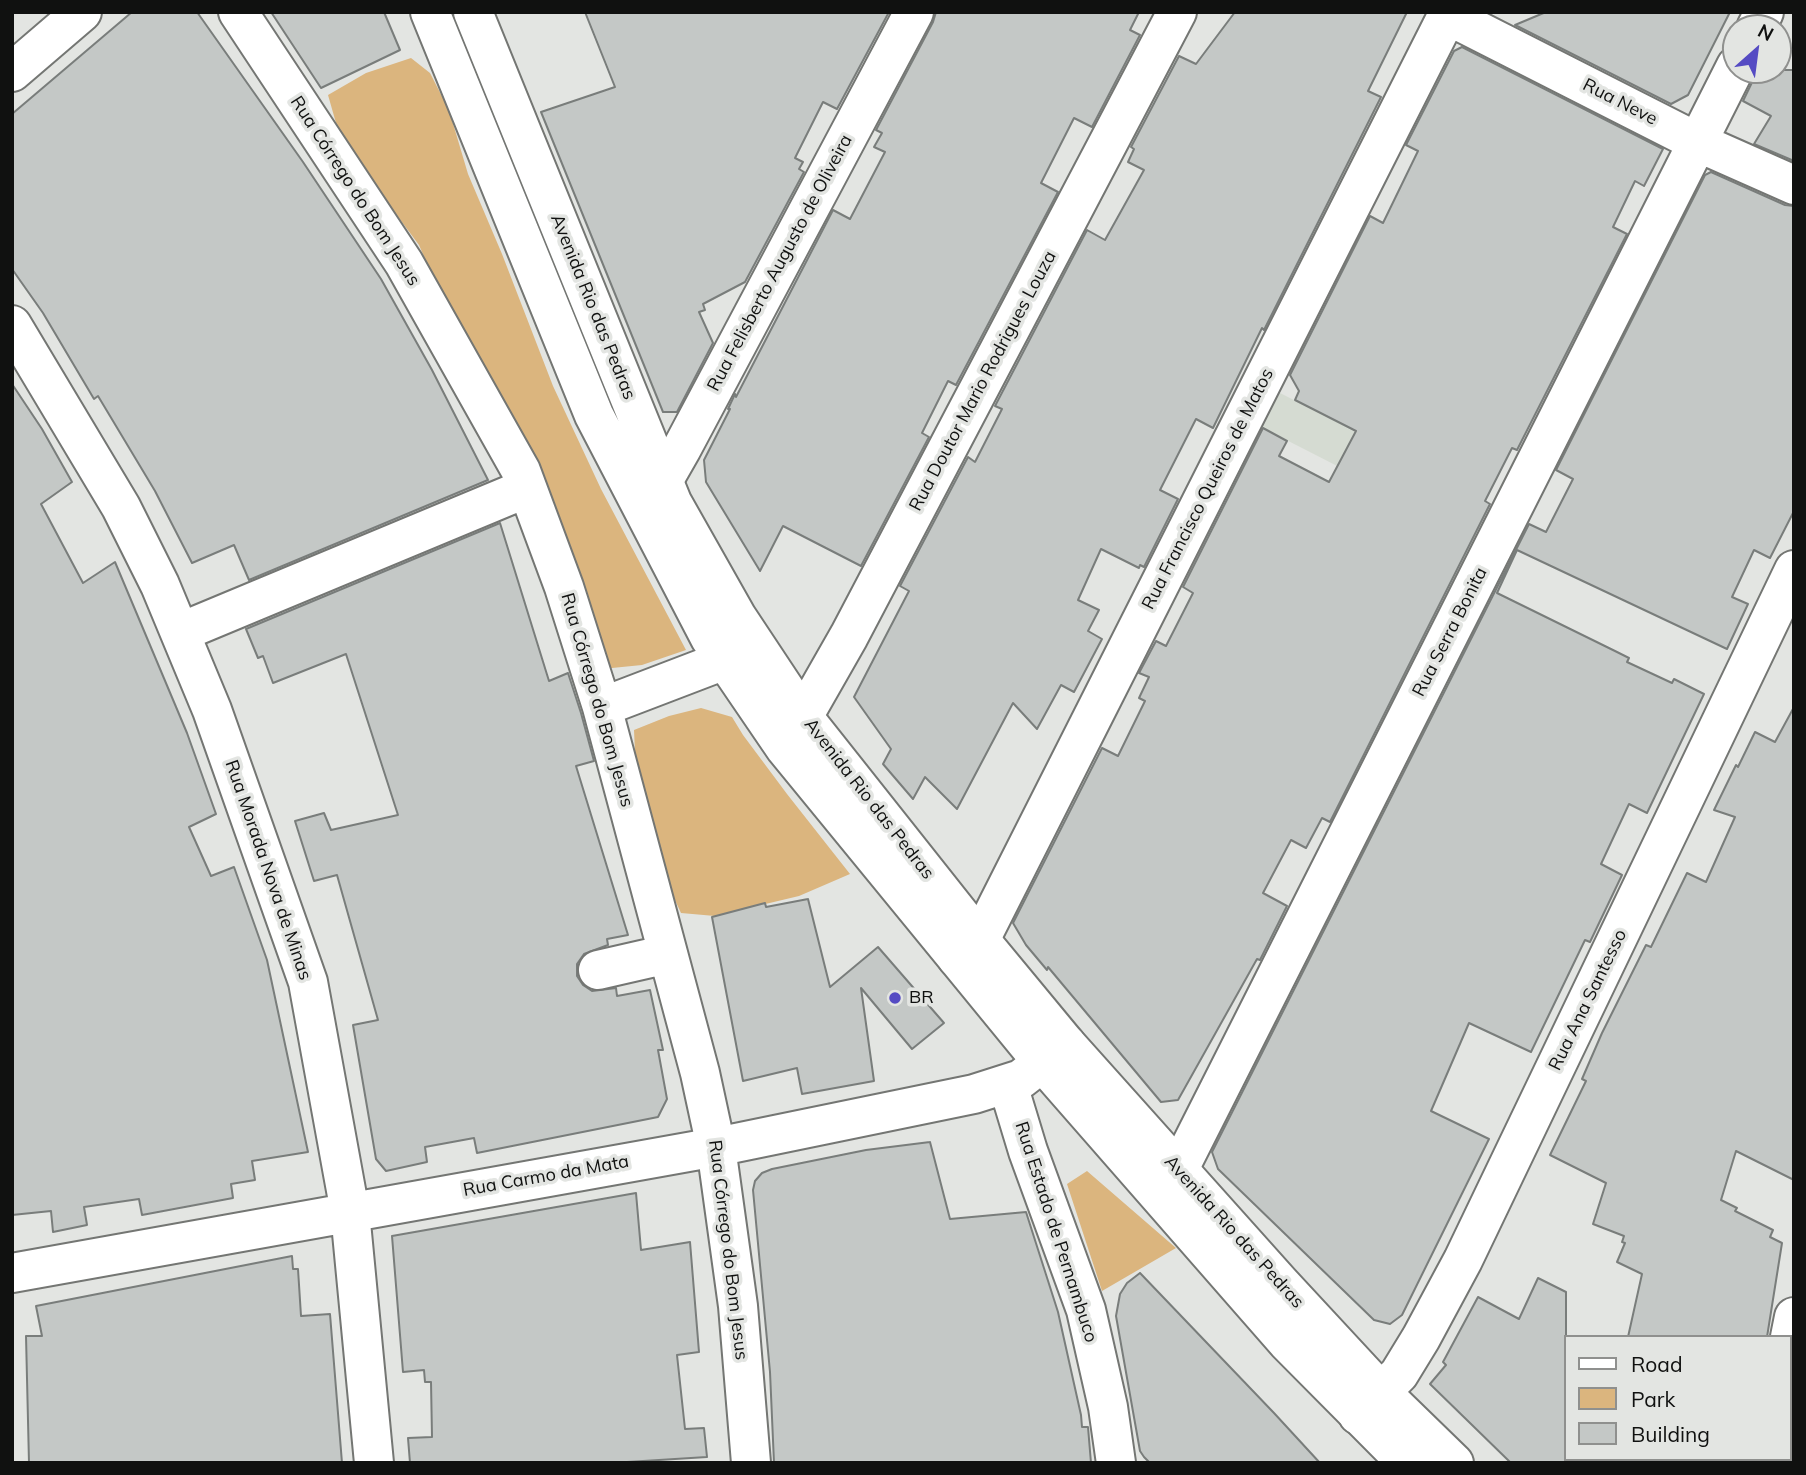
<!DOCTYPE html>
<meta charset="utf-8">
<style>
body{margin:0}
#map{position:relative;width:1806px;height:1475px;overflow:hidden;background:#e3e5e2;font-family:Mulish,sans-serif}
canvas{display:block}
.frame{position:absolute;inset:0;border:14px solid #101110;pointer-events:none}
.legend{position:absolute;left:1564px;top:1335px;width:228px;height:126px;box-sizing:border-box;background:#e3e5e2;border:2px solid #8f908e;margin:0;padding:9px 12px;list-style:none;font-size:21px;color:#101110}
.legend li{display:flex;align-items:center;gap:14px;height:35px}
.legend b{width:35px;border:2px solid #8f908e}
.north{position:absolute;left:1722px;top:14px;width:70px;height:70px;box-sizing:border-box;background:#e3e5e2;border:2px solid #8f908e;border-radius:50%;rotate:28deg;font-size:19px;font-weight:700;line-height:28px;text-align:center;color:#101110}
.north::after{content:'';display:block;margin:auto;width:24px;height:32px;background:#554bc3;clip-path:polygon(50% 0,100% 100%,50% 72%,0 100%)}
</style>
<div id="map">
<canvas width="1806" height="1475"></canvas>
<div class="frame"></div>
<ul class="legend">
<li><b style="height:9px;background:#fff"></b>Road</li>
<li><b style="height:19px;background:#dbb57e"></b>Park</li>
<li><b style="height:19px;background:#c4c8c6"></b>Building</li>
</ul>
<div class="north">N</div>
</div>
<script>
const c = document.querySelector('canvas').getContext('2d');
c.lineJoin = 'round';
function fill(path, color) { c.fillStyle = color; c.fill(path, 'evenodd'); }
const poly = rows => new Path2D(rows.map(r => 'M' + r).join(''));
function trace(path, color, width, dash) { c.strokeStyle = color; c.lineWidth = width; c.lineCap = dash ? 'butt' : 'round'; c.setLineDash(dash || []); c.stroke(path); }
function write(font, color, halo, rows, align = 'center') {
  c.font = font + ' Mulish,sans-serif'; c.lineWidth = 7; c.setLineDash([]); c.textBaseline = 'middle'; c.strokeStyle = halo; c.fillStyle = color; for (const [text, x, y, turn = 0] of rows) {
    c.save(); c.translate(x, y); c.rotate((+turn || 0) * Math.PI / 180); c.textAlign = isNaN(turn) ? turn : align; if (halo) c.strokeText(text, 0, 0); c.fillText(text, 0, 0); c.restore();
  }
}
const built = poly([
 [1278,392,1365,436,1347,471,1259,426]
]);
const green = poly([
 [411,58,430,73,449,110,468,174,502,254,553,386,601,489,686,650,642,665,602,669,419,245,366,174,338,130,328,95,366,73],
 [701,708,732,717,743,735,787,794,850,874,799,896,715,916,681,913,666,881,636,774,634,730,669,716],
 [1087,1171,1176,1248,1102,1291,1067,1184]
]);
const building = poly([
 [132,12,197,12,303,162,381,279,432,370,488,480,249,580,234,545,192,563,155,491,98,396,94,399,43,313,12,269,12,114,132,12],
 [271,12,384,12,400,50,321,88,271,12],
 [585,12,889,12,837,109,823,102,795,158,803,162,799,169,804,172,745,282,703,304,705,310,699,312,713,343,677,412,663,412,541,112,615,87,585,12],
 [936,12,1139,12,1130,30,1140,35,1092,127,1074,118,1041,183,1058,192,956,385,948,381,922,433,929,437,861,566,783,526,760,571,706,482,704,460,730,409,728,409,735,394,736,397,833,210,850,219,885,152,874,147,882,133,876,130,933,22,936,12],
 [1235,12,1407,12,1368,91,1381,97,1264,330,1262,328,1213,428,1196,419,1160,490,1178,499,1144,567,1140,565,1139,568,1101,549,1078,600,1099,610,1088,631,1102,639,1074,692,1061,685,1037,729,1013,703,957,809,925,777,913,799,883,764,891,749,854,697,909,591,900,586,968,457,975,462,1002,409,995,406,1087,230,1105,240,1144,170,1128,162,1134,149,1131,147,1179,56,1196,64,1235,12],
 [1546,12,1730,12,1688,95,1671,104,1515,25,1546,12],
 [1462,47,1663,149,1644,186,1635,181,1613,227,1627,234,1517,450,1512,448,1485,501,1490,504,1330,822,1322,818,1306,848,1291,840,1263,893,1287,906,1260,960,1257,959,1178,1100,1161,1102,1048,967,1047,970,1026,945,1013,923,1102,748,1118,756,1145,701,1139,698,1149,677,1139,673,1156,641,1166,646,1193,593,1183,587,1263,428,1287,441,1279,456,1329,482,1356,431,1295,400,1299,391,1290,375,1370,216,1383,223,1418,151,1406,145,1454,51,1462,47],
 [1758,70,1794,70,1794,161,1754,144,1771,116,1743,101,1758,70],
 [1711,172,1785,205,1794,206,1794,511,1770,558,1754,550,1732,597,1748,604,1727,649,1517,550,1497,593,1615,651,1629,658,1627,662,1672,683,1674,679,1704,694,1647,813,1629,804,1601,864,1622,875,1590,942,1585,940,1531,1052,1469,1023,1431,1111,1489,1139,1402,1315,1390,1324,1374,1320,1218,1169,1212,1152,1529,524,1546,532,1573,479,1556,470,1705,175,1711,172],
 [12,384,42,429,72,482,41,504,83,583,115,562,187,733,216,814,189,827,211,876,234,867,267,960,308,1152,252,1161,255,1180,231,1184,233,1198,142,1215,139,1199,84,1207,87,1225,53,1232,51,1211,12,1215,12,384],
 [500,523,549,681,568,673,581,713,594,761,576,766,628,935,607,939,608,945,584,954,577,964,577,976,583,985,592,991,616,988,617,996,650,990,663,1050,658,1050,667,1099,658,1117,477,1153,474,1138,425,1147,427,1162,386,1171,376,1159,353,1025,378,1020,337,875,314,881,295,821,324,813,331,830,398,815,346,654,273,683,263,656,258,658,246,629,500,523],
 [1794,707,1794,1180,1736,1151,1721,1200,1737,1208,1735,1211,1773,1230,1770,1237,1782,1243,1767,1337,1628,1337,1642,1274,1617,1262,1625,1243,1622,1242,1624,1236,1593,1224,1606,1183,1550,1155,1586,1081,1582,1079,1602,1033,1646,945,1651,947,1687,873,1706,882,1735,817,1714,810,1736,765,1738,767,1755,732,1775,742,1794,707],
 [808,899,830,987,878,947,944,1023,912,1049,861,988,874,1081,802,1094,797,1068,743,1081,712,917,765,903,766,907,808,899],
 [930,1142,950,1219,1026,1212,1058,1312,1081,1415,1082,1427,1088,1427,1091,1463,774,1463,770,1372,753,1190,755,1181,762,1173,772,1169,866,1150,930,1142],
 [636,1193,641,1250,690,1242,699,1352,677,1355,685,1429,704,1428,707,1457,611,1463,410,1463,408,1438,432,1437,431,1382,425,1382,424,1370,403,1372,392,1236,636,1193],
 [292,1256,293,1269,298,1269,301,1316,330,1314,342,1463,29,1463,26,1336,42,1336,36,1306,292,1256],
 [1140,1273,1274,1413,1320,1463,1150,1463,1144,1457,1140,1451,1116,1316,1120,1294,1127,1283,1140,1273],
 [1538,1278,1566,1292,1566,1463,1511,1463,1430,1384,1446,1365,1443,1362,1478,1297,1519,1319,1538,1278]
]);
const minor = poly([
 [238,12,404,263,521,471,564,587,602,707,700,1073,716,1147,738,1306,751,1463],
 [1447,15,1697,142,1794,185],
 [1756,28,1764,12],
 [12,325,121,507,160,585,212,710,308,982,350,1212,374,1463],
 [650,504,682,448,914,12],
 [181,632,527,488],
 [602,707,725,660],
 [788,743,849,636,1177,12],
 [957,958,980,940,1449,12],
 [598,970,668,954],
 [1008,1085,1028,1151,1086,1310,1108,1407,1116,1463],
 [1156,1190,1178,1171,1736,66],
 [12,1273,716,1147,974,1094,1021,1079,1066,1044],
 [1790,1337,1794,1317],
 [1358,1415,1399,1374,1421,1338,1463,1260,1794,570],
 [1769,1463,1769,1459]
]);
const major = poly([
 [430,12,594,415,710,638,785,748,1043,1063,1287,1342,1407,1463],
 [473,12,672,502,737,617,804,718,980,940,1066,1044,1280,1283,1382,1393,1454,1463],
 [12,72,82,12]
]);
const markers = [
 [895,998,7,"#554bc3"]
];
const streetNames = [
 ["Rua Neve",1620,102,27],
 ["Rua Córrego do Bom Jesus",355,191,57],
 ["Rua Felisberto Augusto de Oliveira",780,263,-62],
 ["Avenida Rio das Pedras",593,307,68],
 ["Rua Doutor Mario Rodrigues Louza",983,381,-62],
 ["Rua Francisco Queiros de Matos",1208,489,-63],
 ["Rua Serra Bonita",1450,632,-63],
 ["Rua Córrego do Bom Jesus",597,700,74],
 ["Avenida Rio das Pedras",869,799,52],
 ["Rua Morada Nova de Minas",268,870,71],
 ["Rua Ana Santesso",1588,1000,-64],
 ["Rua Carmo da Mata",546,1176,-10],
 ["Rua Estado de Pernambuco",1056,1232,72],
 ["Avenida Rio das Pedras",1234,1232,48],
 ["Rua Córrego do Bom Jesus",728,1250,83]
];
const poiNames = [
 ["BR",909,998]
];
fill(built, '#d5dbd2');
fill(green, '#dbb57e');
fill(building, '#c4c8c6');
trace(building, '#797d7b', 2);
trace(minor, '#747673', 42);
trace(major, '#747673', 42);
trace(minor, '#fff', 38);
trace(major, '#fff', 38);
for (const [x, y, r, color] of markers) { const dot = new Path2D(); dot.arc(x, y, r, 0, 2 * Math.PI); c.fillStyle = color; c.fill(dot); trace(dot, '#e3e5e2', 2.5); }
write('18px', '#101110', '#e3e5e2', streetNames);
write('18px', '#101110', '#e3e5e2', poiNames, 'left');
</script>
